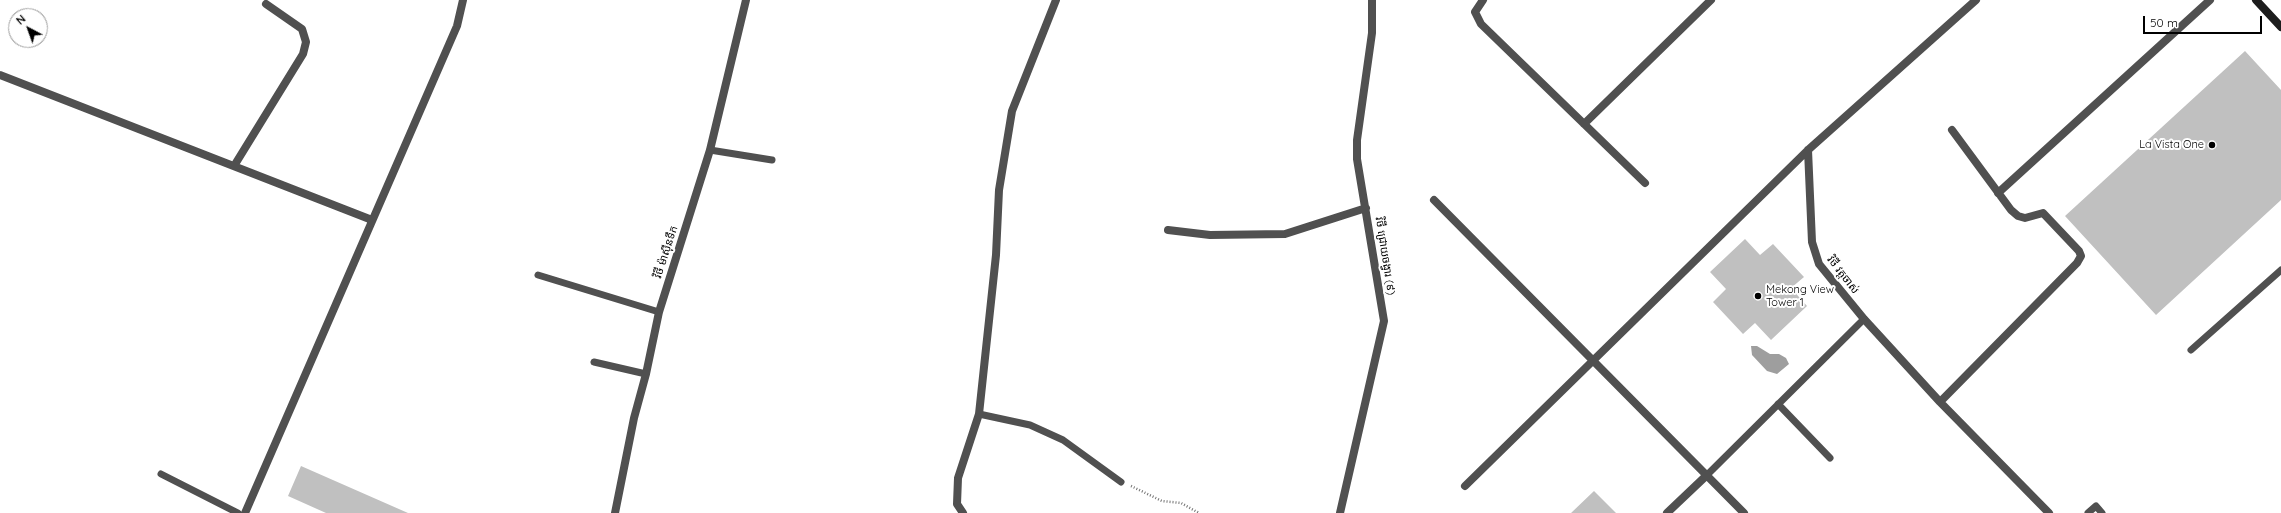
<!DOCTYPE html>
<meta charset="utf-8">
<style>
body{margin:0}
#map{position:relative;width:2281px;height:513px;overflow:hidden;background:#fff;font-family:Quicksand,sans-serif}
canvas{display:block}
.north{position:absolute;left:8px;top:8px;width:40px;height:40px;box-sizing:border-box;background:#fff;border:1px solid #999;border-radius:50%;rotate:319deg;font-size:11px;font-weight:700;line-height:16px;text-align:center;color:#000}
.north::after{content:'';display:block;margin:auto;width:14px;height:18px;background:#000;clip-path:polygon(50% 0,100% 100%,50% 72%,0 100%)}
.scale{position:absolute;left:2143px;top:16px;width:119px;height:18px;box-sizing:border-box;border:2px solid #000;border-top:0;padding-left:5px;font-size:12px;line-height:14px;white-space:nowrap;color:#000;-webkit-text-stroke:3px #fff;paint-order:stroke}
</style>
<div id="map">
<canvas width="2281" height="513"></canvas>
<div class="north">N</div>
<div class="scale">50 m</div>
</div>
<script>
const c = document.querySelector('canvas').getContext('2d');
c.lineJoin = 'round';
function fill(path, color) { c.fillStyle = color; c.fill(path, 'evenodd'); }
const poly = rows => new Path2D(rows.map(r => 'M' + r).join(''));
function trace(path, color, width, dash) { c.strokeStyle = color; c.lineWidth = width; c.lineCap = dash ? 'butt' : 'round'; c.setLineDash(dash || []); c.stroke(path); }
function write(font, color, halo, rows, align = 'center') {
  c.font = font + ' Quicksand,"Noto Sans Khmer",sans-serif'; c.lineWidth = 4; c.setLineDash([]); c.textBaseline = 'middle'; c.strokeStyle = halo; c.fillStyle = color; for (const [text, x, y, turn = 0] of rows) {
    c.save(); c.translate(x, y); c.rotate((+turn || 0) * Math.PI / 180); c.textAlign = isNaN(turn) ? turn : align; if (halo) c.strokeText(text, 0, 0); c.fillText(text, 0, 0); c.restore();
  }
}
const water = poly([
 [1751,346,1757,346,1770,354,1779,354,1786,358,1789,364,1777,374,1767,371,1752,355]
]);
const building = poly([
 [2245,51,2281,90,2281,200,2156,315,2065,216],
 [1745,239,1760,255,1773,244,1804,277,1791,288,1807,306,1771,340,1755,323,1743,334,1713,302,1726,289,1710,272],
 [301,466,408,513,326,513,288,496],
 [1594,491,1616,513,1571,513]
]);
const path = poly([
 [1131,486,1162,501,1181,503,1199,513]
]);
const lane = poly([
 [710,150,772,160],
 [538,275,659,312],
 [2191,350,2281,270],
 [594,362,646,374],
 [1778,404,1830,458],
 [979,414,1030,425,1063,440,1121,482],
 [161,474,238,513],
 [1707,475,1864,319],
 [2088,513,2096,506,2102,513]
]);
const street = poly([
 [1483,0,1475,12,1481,24,1645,183],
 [0,75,372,220],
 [1584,124,1711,0],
 [1808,150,1812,242,1819,264,1864,319,1940,402,2049,513],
 [234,166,303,54,306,42,302,29,266,4],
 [1998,193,2210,0],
 [1434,200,1744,513],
 [1168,230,1210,235,1285,234,1366,208],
 [1940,402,2077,263,2081,256,2079,251,2043,213,2025,218,2018,216,2011,210,1952,130],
 [1465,486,1808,150,1976,0],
 [245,513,457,26,463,0],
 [615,513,634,418,646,374,659,312,710,150,746,0],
 [963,513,957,504,958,478,979,414,996,255,999,190,1012,111,1056,0],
 [1340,513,1384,321,1357,159,1357,140,1372,33,1372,0],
 [1667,513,1707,475]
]);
const secondary = poly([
 [2256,0,2281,27]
]);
const markers = [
 [2212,145,4,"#000"],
 [1758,296,4,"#000"]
];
const poiNames = [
 ["La Vista One",2204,145],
 ["Mekong View",1766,290,"left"],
 ["Tower 1",1766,303,"left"]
];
const streetNames = [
 ["វិថី ម៉ាស៊ីនទឹក",666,252,-72],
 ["វិថី ជ្រោយចង្វារ (៩)",1385,256,81],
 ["វិថី វត្តចាស់",1843,275,52]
];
fill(water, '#9e9e9e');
fill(building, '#c0c0c0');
trace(path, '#727272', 2.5, [1, 2]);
trace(lane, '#505050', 7);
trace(street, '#505050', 8);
trace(secondary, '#1d1d1d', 8);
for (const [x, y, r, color] of markers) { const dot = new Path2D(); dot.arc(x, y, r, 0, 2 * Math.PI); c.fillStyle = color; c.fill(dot); trace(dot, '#fff', 1.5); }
write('11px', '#000', '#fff', poiNames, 'right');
write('11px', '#000', '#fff', streetNames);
</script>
